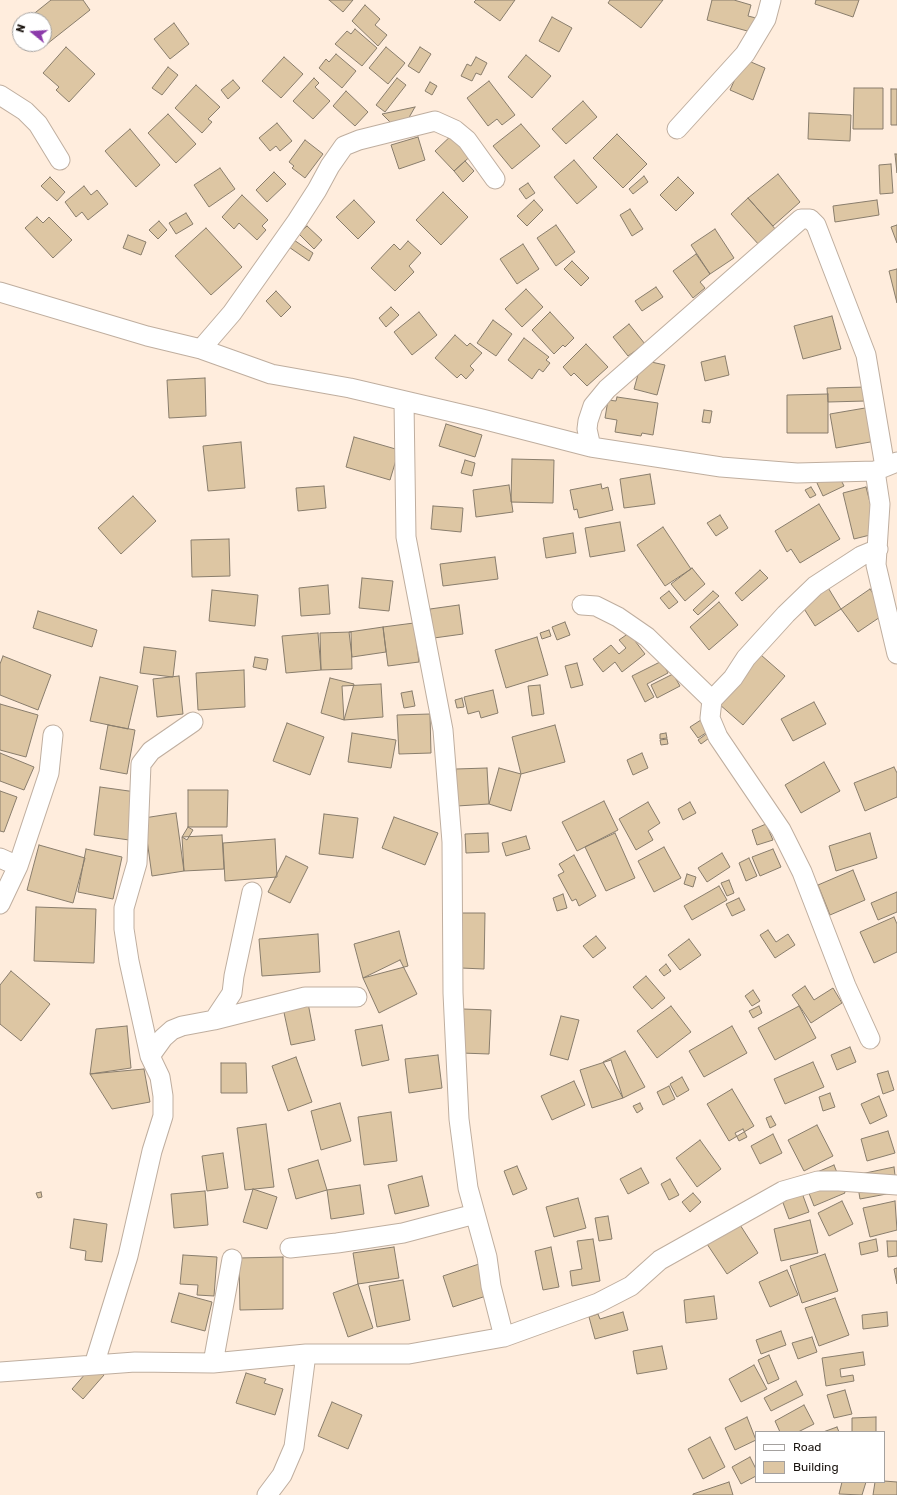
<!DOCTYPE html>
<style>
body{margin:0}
#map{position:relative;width:897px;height:1495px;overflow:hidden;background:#ffeddd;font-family:Rubik,sans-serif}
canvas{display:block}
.legend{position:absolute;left:755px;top:1431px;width:130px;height:52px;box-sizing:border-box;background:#fff;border:1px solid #a4a19f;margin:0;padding:5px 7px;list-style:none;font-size:12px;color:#1b1510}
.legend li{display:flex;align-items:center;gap:8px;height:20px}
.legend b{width:20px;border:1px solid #a4a19f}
.north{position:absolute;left:12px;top:12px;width:40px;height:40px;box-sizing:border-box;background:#fff;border:1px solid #a4a19f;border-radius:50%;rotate:288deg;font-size:11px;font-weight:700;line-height:16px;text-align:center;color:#1b1510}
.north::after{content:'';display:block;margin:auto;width:14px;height:18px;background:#8b3aaa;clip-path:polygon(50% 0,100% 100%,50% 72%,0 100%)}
</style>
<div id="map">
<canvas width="897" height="1495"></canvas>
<ul class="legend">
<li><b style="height:5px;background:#fff"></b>Road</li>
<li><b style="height:11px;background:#ddc6a3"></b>Building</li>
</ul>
<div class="north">N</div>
</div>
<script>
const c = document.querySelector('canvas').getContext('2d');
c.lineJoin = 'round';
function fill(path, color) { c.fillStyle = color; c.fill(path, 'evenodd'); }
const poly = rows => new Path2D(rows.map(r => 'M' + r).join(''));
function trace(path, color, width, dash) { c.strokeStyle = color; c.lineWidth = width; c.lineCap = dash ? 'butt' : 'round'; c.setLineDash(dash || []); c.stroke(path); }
const building = poly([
 [51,0,83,0,90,10,47,44,44,41,44,20,26,20,51,0],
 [329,0,353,0,343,12,329,0],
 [476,0,515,0,500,21,474,2,476,0],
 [610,0,663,0,641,28,608,3,610,0],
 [712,0,734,0,751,5,748,16,756,18,751,32,707,20,712,0],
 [816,0,859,0,853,17,815,4,816,0],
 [365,5,380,19,375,25,387,35,378,46,352,21,365,5],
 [552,17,572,28,559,52,539,41,552,17],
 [174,23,189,44,170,59,154,39,174,23],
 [355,29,377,48,362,66,335,44,347,31,351,34,355,29],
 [20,37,20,44,33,44,25,50,16,40,20,37],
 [66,47,95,74,69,102,56,90,59,87,43,73,66,47],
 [386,47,405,63,388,84,369,68,386,47],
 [420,47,431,54,419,73,408,66,420,47],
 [336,54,356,71,342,88,319,68,326,59,329,62,336,54],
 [526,55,551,76,532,98,508,77,526,55],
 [284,57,303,74,281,98,262,81,284,57],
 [476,57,487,63,481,75,476,73,472,81,461,76,467,64,471,66,476,57],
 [744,59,765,68,753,100,730,90,744,59],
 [168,67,178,75,162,95,152,88,168,67],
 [314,78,319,83,315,87,330,101,313,119,293,101,314,78],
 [397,78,406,85,385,112,376,105,397,78],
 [233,80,240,88,228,99,221,90,233,80],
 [489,81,515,115,502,125,497,119,488,126,467,98,489,81],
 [430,82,437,86,432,95,425,91,430,82],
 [196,85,220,107,208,119,212,122,202,133,175,108,196,85],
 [854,88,883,88,883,129,853,129,854,88],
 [891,89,897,89,897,125,891,125,891,89],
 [346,91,368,112,355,126,333,106,346,91],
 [583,101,597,117,566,144,552,129,583,101],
 [415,107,407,121,391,123,382,114,415,107],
 [809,113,851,115,850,141,808,139,809,113],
 [168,114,196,144,176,163,148,133,168,114],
 [277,123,292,141,280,151,276,146,270,151,259,138,277,123],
 [521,124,540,146,512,169,493,146,521,124],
 [130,129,160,165,136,187,105,151,130,129],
 [455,132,474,153,454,171,435,151,455,132],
 [617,134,647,164,623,188,593,158,617,134],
 [418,137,425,160,399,169,391,145,418,137],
 [305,140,323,154,305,178,292,168,294,166,289,162,305,140],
 [895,154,897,154,897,173,895,154],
 [574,160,597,187,577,204,554,177,574,160],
 [465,161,474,171,463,182,454,171,465,161],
 [891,164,893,193,880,194,879,165,891,164],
 [220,168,235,189,209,207,194,185,220,168],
 [274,172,286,184,267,202,256,190,274,172],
 [778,174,800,202,773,226,748,198,778,174],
 [644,176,648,182,633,194,629,189,644,176],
 [50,177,65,192,57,201,41,186,50,177],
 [678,177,694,193,676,211,660,195,678,177],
 [528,183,535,193,526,199,519,189,528,183],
 [84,186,91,195,97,190,108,204,88,220,82,212,76,217,65,202,84,186],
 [443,192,468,217,441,245,416,220,443,192],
 [242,195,268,220,262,226,266,230,257,240,239,223,234,229,222,217,242,195],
 [748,198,777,231,760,246,731,214,748,198],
 [354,200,375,222,358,239,336,217,354,200],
 [534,200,543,210,527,226,517,216,534,200],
 [877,200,879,215,835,222,833,206,877,200],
 [630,209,643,229,632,236,620,215,630,209],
 [186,213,193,224,176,234,169,223,186,213],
 [37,217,43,223,49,217,72,240,53,258,25,228,37,217],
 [159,221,167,230,158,239,149,230,159,221],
 [556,225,575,252,556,266,537,238,556,225],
 [897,225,897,243,891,227,897,225],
 [307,226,322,240,314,249,299,234,307,226],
 [206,228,242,267,211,295,175,256,206,228],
 [715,229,734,258,710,274,691,245,715,229],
 [128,235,146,242,141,255,123,248,128,235],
 [291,238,313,253,309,261,286,245,291,238],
 [408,241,421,253,409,266,414,272,395,291,371,268,394,244,400,250,408,241],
 [523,244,539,269,517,284,500,259,523,244],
 [696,254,710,274,700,282,705,288,693,298,673,271,696,254],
 [572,261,589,278,581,286,564,269,572,261],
 [897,269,897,303,889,271,897,269],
 [656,287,663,297,642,311,635,301,656,287],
 [526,289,543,307,522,327,505,309,526,289],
 [276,291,291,307,281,317,266,301,276,291],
 [391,307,399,315,386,327,379,318,391,307],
 [419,312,437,335,412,355,394,332,419,312],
 [550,312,574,338,565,347,563,345,554,354,532,330,550,312],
 [832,316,841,349,803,359,794,326,832,316],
 [493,320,512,334,496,356,477,343,493,320],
 [629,324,645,344,628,356,613,337,629,324],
 [455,335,467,346,470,343,482,353,470,366,474,370,466,379,461,374,457,378,435,358,455,335],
 [524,338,549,357,546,360,550,363,543,372,539,369,532,379,508,360,524,338],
 [586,344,608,367,587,386,574,373,571,376,563,367,586,344],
 [725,356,729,375,705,381,701,362,725,356],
 [642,360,665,365,657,395,634,389,642,360],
 [205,378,206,416,169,418,167,380,205,378],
 [866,387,866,401,828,402,827,388,866,387],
 [828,394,828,433,787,433,787,395,828,394],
 [617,397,658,403,653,435,642,433,641,436,615,432,617,420,605,418,608,400,616,401,617,397],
 [871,407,876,441,836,448,830,414,871,407],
 [704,410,712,411,710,423,702,422,704,410],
 [446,424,482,435,475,457,439,446,446,424],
 [354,437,399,450,390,480,346,467,354,437],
 [241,442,245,488,208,491,203,446,241,442],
 [512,459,554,460,553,503,511,502,512,459],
 [465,460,475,463,472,476,461,473,465,460],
 [650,474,655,504,624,508,620,479,650,474],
 [838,474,844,486,823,496,817,483,838,474],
 [601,484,602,489,608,487,613,510,579,518,577,509,574,510,570,490,601,484],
 [509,485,513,512,476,517,473,490,509,485],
 [324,486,326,508,298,511,296,488,324,486],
 [811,487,816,495,810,498,805,490,811,487],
 [866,487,878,533,854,539,843,493,866,487],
 [133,496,156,521,121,554,98,528,133,496],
 [819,504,840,539,800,563,791,549,787,552,775,531,819,504],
 [433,506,463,508,461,532,431,529,433,506],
 [720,515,728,528,716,536,707,523,720,515],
 [620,522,625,551,590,557,585,528,620,522],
 [663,527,691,569,665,586,637,545,663,527],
 [573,533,576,553,546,558,543,538,573,533],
 [229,539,230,576,192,577,191,540,229,539],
 [495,557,498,579,443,586,440,564,495,557],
 [692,568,705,584,685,601,671,584,692,568],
 [760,570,768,578,742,601,735,593,760,570],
 [362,578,393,581,389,611,359,608,362,578],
 [328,585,330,614,301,616,299,588,328,585],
 [827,586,841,609,815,626,801,604,827,586],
 [870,589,886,613,858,632,841,609,870,589],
 [212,590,258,595,255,626,209,621,212,590],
 [669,591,678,602,669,609,660,598,669,591],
 [713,591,719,596,698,615,693,610,713,591],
 [719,602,738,625,709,650,690,627,719,602],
 [459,605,463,634,434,638,430,609,459,605],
 [38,611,97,630,92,647,33,628,38,611],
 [565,622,570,635,557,640,552,627,565,622],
 [414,623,419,662,388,666,383,627,414,623],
 [383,627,386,652,352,657,349,632,383,627],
 [549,630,551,636,542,639,540,633,549,630],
 [351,632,352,669,321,670,320,633,351,632],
 [318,633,321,670,286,673,282,636,318,633],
 [629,633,645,654,622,672,615,662,603,672,593,659,611,645,619,654,626,648,619,640,629,633],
 [537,637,548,675,506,688,495,650,537,637],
 [144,647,176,651,173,677,140,673,144,647],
 [761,655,785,676,743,725,719,704,761,655],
 [3,656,51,675,38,710,0,695,0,664,3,656],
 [255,657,268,659,266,670,253,667,255,657],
 [662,661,668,673,647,684,654,697,645,702,632,676,662,661],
 [577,663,583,685,571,688,565,666,577,663],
 [244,670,245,707,198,710,196,673,244,670],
 [673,674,680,686,657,698,651,685,673,674],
 [179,676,183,714,157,717,153,679,179,676],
 [100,677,138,686,128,729,90,721,100,677],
 [330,678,354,684,344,720,321,713,330,678],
 [381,684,383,717,344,720,342,686,381,684],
 [540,685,544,714,532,716,528,686,540,685],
 [493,690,498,713,481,718,479,711,468,714,464,697,493,690],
 [412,691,415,706,404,708,401,693,412,691],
 [462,698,464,707,457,708,455,700,462,698],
 [814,702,826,724,793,741,781,719,814,702],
 [0,704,38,715,26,757,0,750,0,704],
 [430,714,431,753,399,754,397,715,430,714],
 [704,718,712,729,698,738,690,727,704,718],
 [287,723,324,737,310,775,273,761,287,723],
 [108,725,135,730,127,774,100,769,108,725],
 [555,725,565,762,521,774,512,737,555,725],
 [713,729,716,733,701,744,698,740,713,729],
 [352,733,396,740,391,768,348,762,352,733],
 [666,733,667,738,660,739,660,734,666,733],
 [667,739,668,744,661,745,660,740,667,739],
 [0,753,34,767,24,790,0,781,0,753],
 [642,753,648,768,633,775,627,760,642,753],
 [824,762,840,791,801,813,785,785,824,762],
 [894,767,897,773,897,797,865,811,854,783,894,767],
 [487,768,489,804,457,806,456,769,487,768],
 [499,768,521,774,511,811,489,804,499,768],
 [100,787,136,792,129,840,94,835,100,787],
 [188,790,228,790,227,827,188,827,188,790],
 [0,791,17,797,4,832,0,831,0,791],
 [604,801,618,830,577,851,562,822,604,801],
 [648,802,660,823,648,831,653,840,636,850,619,819,648,802],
 [690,802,696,813,683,820,678,809,690,802],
 [176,813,184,871,152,876,144,818,176,813],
 [324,814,358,818,353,858,319,854,324,814],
 [394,817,438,833,425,865,382,848,394,817],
 [766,824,773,840,757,845,752,830,766,824],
 [188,827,193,830,187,840,182,837,188,827],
 [488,833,489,852,466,853,465,834,488,833],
 [615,833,635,878,606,891,585,847,615,833],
 [870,833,877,858,836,871,829,846,870,833],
 [222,835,224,869,184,871,182,837,222,835],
 [526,836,530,849,506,856,502,843,526,836],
 [275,839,277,877,225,881,223,843,275,839],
 [39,845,85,858,73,903,27,890,39,845],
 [664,847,681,878,654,892,638,861,664,847],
 [86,849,122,857,113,899,78,892,86,849],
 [773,849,781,867,760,876,752,857,773,849],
 [722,853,730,867,707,882,698,868,722,853],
 [574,855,596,896,579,906,576,899,572,901,558,875,564,872,559,864,574,855],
 [286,856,308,867,290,903,268,892,286,856],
 [749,858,757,876,746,881,739,863,749,858],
 [853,870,865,900,830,915,818,885,853,870],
 [687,874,696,877,693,887,684,884,687,874],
 [729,880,734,893,727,896,721,883,729,880],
 [719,886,727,900,692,920,684,906,719,886],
 [897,892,897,912,878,920,871,903,897,892],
 [563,894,567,908,557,911,553,898,563,894],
 [739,898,745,910,732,916,726,904,739,898],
 [36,907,96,909,94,963,34,961,36,907],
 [462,913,485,913,484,969,461,968,462,913],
 [894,917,897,924,897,952,874,963,860,932,894,917],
 [768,930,776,942,788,934,795,945,775,958,760,935,768,930],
 [399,931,408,966,363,978,354,944,399,931],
 [318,934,320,972,262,976,259,939,318,934],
 [596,936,606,948,593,958,583,946,596,936],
 [689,939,701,955,680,970,668,955,689,939],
 [400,960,417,994,379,1013,363,978,400,960],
 [666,964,671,971,664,976,659,970,666,964],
 [11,971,50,1004,21,1041,0,1024,0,985,11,971],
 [646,976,665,998,652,1009,633,987,646,976],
 [805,986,814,1000,833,988,842,1003,811,1023,792,995,805,986],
 [753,990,760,1001,752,1006,745,996,753,990],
 [308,1003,315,1040,291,1045,283,1008,308,1003],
 [671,1006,691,1032,657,1058,637,1031,671,1006],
 [759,1006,762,1013,753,1018,749,1011,759,1006],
 [799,1006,816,1038,775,1060,758,1028,799,1006],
 [463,1009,491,1010,489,1054,461,1053,463,1009],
 [561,1016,579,1020,568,1060,550,1055,561,1016],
 [382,1025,389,1060,362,1066,355,1030,382,1025],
 [127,1026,131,1068,90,1074,96,1029,127,1026],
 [732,1026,747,1053,704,1077,689,1051,732,1026],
 [850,1047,856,1062,837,1070,831,1055,850,1047],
 [625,1051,645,1087,623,1098,603,1062,625,1051],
 [438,1055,442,1088,409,1093,405,1059,438,1055],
 [296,1057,312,1102,288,1111,272,1066,296,1057],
 [611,1060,623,1098,592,1108,580,1070,611,1060],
 [813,1062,824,1087,785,1104,774,1079,813,1062],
 [221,1063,246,1063,247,1093,221,1093,221,1063],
 [144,1069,150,1102,112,1109,90,1074,144,1069],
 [888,1071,894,1090,883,1094,877,1074,888,1071],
 [682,1077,689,1090,677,1097,670,1084,682,1077],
 [574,1081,585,1105,552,1120,541,1096,574,1081],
 [669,1086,675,1099,663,1105,657,1092,669,1086],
 [732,1089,754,1126,729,1141,707,1104,732,1089],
 [830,1093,835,1107,823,1111,819,1097,830,1093],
 [879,1096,887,1116,870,1124,861,1104,879,1096],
 [340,1103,351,1141,321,1150,311,1111,340,1103],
 [640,1103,643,1109,637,1113,633,1106,640,1103],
 [391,1112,397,1161,364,1165,358,1117,391,1112],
 [771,1116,776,1125,770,1128,766,1118,771,1116],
 [266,1124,274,1187,245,1190,237,1128,266,1124],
 [817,1125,833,1156,804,1171,788,1140,817,1125],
 [743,1129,747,1137,739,1141,735,1133,743,1129],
 [888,1131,895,1153,867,1161,861,1139,888,1131],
 [773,1134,782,1153,760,1164,751,1146,773,1134],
 [700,1140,721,1169,697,1187,676,1158,700,1140],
 [223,1153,228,1188,207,1191,202,1156,223,1153],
 [318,1160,327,1190,296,1199,288,1169,318,1160],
 [834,1165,845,1193,814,1206,803,1178,834,1165],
 [517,1166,527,1189,513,1195,504,1171,517,1166],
 [894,1167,897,1192,860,1199,856,1175,894,1167],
 [641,1168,649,1183,628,1194,620,1179,641,1168],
 [422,1176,429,1206,395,1214,388,1185,422,1176],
 [670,1179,679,1195,669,1200,661,1184,670,1179],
 [360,1185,364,1214,331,1219,327,1190,360,1185],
 [253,1189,277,1197,267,1229,243,1222,253,1189],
 [205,1191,208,1225,174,1228,171,1194,205,1191],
 [41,1192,42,1197,38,1198,36,1193,41,1192],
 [693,1193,701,1202,690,1212,682,1202,693,1193],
 [802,1193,809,1212,789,1219,782,1200,802,1193],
 [578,1198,586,1228,554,1237,546,1207,578,1198],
 [842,1201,853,1224,829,1236,818,1213,842,1201],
 [895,1201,897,1230,870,1237,863,1208,895,1201],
 [608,1216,612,1239,599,1241,595,1218,608,1216],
 [735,1217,758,1253,727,1274,703,1238,735,1217],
 [74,1219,107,1224,102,1262,85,1260,86,1251,70,1248,74,1219],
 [810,1220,818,1253,781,1261,774,1229,810,1220],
 [593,1239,600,1281,572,1286,570,1271,582,1269,577,1241,593,1239],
 [876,1239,878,1251,861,1255,859,1243,876,1239],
 [887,1241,897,1241,897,1256,888,1257,887,1241],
 [394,1247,399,1278,358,1284,353,1253,394,1247],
 [551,1247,559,1287,543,1290,535,1251,551,1247],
 [825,1254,838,1291,802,1303,790,1266,825,1254],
 [183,1255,217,1257,214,1296,197,1295,198,1285,180,1284,183,1255],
 [283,1257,283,1309,240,1310,239,1258,283,1257],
 [488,1261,498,1292,453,1307,443,1276,488,1261],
 [897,1268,897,1284,894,1269,897,1268],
 [787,1270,798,1295,770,1307,759,1282,787,1270],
 [403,1280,410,1320,377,1327,369,1286,403,1280],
 [358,1284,373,1328,348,1337,333,1293,358,1284],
 [179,1293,212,1302,205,1331,171,1322,179,1293],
 [714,1296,717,1319,686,1323,684,1300,714,1296],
 [835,1298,849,1335,819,1346,805,1308,835,1298],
 [623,1312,628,1330,595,1339,589,1317,598,1314,600,1319,623,1312],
 [887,1312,888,1326,863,1329,862,1315,887,1312],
 [781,1331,786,1345,761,1354,756,1340,781,1331],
 [812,1337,817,1352,798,1359,792,1343,812,1337],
 [662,1346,667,1369,637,1374,633,1351,662,1346],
 [863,1352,865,1365,840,1369,841,1377,853,1375,854,1381,826,1386,822,1358,863,1352],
 [769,1355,779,1379,768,1384,758,1360,769,1355],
 [93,1365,104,1375,83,1399,72,1389,93,1365],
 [754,1365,767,1389,741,1402,729,1379,754,1365],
 [246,1373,266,1379,264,1383,283,1389,275,1415,236,1403,246,1373],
 [796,1381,803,1395,771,1411,764,1398,796,1381],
 [845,1390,852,1414,834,1418,827,1395,845,1390],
 [332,1402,362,1415,348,1449,318,1436,332,1402],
 [804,1405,814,1424,798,1432,780,1432,775,1421,804,1405],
 [747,1417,756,1440,735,1450,725,1428,747,1417],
 [876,1417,876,1432,852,1432,852,1418,876,1417],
 [837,1427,839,1432,823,1432,837,1427],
 [710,1437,725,1467,703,1479,688,1449,710,1437],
 [750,1457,756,1469,756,1476,741,1484,732,1467,750,1457],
 [884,1481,897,1482,897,1495,873,1495,875,1482,884,1482,884,1481],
 [729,1482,733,1495,693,1495,693,1494,729,1482],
 [842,1482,866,1482,862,1495,839,1494,842,1482]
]);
const minor = poly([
 [0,95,25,111,38,124,60,160],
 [677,129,745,54,766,19,771,0],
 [0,292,147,336,201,349,271,374,350,388,482,419,591,447,721,467,797,473,875,471,897,462],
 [201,349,232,313,297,221,317,190,330,166,344,146,359,140,435,121,455,130,467,140,495,179],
 [404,402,406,537,443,730,452,842,453,993,459,1119,468,1188,487,1257,491,1286,504,1337],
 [591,447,587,429,588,421,593,406,607,389,801,219,810,219,816,225,866,355,885,467],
 [875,471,880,504,876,565,897,654],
 [582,605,596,606,618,617,647,637,712,700],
 [0,858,18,866],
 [0,904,18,866,49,773,53,735],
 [214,1020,232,993,234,976,252,892],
 [870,1039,846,986,802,872,781,830,718,737,710,718,712,700,733,678,746,658,786,614,815,586,861,556,878,549],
 [150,1056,163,1038,172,1030,182,1026,214,1020,305,997,357,997],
 [290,1248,337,1243,403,1233,475,1214],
 [213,1363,232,1259],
 [94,1365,128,1256,152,1151,163,1116,163,1096,160,1077,150,1056,129,961,124,929,124,908,137,863,141,764,151,751,193,722],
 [0,1372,135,1362,213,1363,306,1354,409,1354,504,1337,598,1303,631,1286,660,1260,783,1191,818,1181,839,1181,897,1185],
 [267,1495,282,1475,294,1447,306,1354]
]);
fill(building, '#ddc6a3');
trace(building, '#897d6c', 1);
trace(minor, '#bfae9f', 21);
trace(minor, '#fff', 19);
</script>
